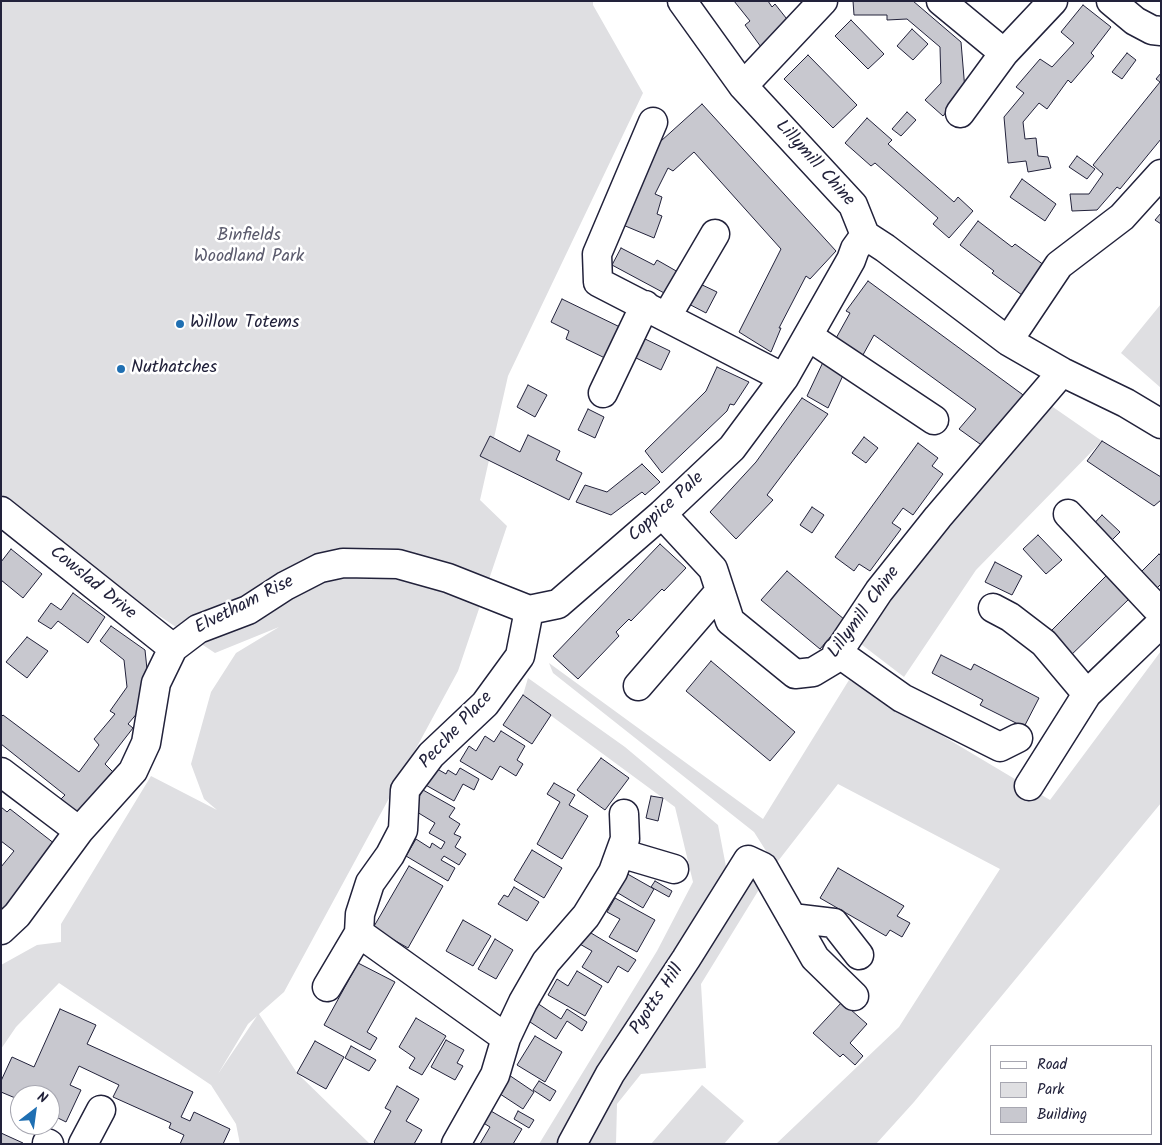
<!DOCTYPE html>
<style>
body{margin:0}
#map{position:relative;width:1162px;height:1145px;overflow:hidden;background:#fff;font-family:Kalam,sans-serif}
canvas{display:block}
.frame{position:absolute;inset:0;border:2px solid #22223b;pointer-events:none}
.legend{position:absolute;left:990px;top:1045px;width:162px;height:90px;box-sizing:border-box;background:#fff;border:1px solid #a7a7b1;margin:0;padding:6px 9px;list-style:none;font-size:15px;color:#22223b}
.legend li{display:flex;align-items:center;gap:10px;height:25px}
.legend b{width:25px;border:1px solid #a7a7b1}
.north{position:absolute;left:10px;top:1085px;width:50px;height:50px;box-sizing:border-box;background:#fff;border:1px solid #a7a7b1;border-radius:50%;rotate:30deg;font-size:14px;font-weight:700;line-height:20px;text-align:center;color:#22223b}
.north::after{content:'';display:block;margin:auto;width:18px;height:22px;background:#1f6fb2;clip-path:polygon(50% 0,100% 100%,50% 72%,0 100%)}
</style>
<div id="map">
<canvas width="1162" height="1145"></canvas>
<div class="frame"></div>
<ul class="legend">
<li><b style="height:6px;background:#fff"></b>Road</li>
<li><b style="height:14px;background:#dfdfe2"></b>Park</li>
<li><b style="height:14px;background:#c8c8cf"></b>Building</li>
</ul>
<div class="north">N</div>
</div>
<script>
const c = document.querySelector('canvas').getContext('2d');
c.lineJoin = 'round';
function fill(path, color) { c.fillStyle = color; c.fill(path, 'evenodd'); }
const poly = rows => new Path2D(rows.map(r => 'M' + r).join(''));
function trace(path, color, width, dash) { c.strokeStyle = color; c.lineWidth = width; c.lineCap = dash ? 'butt' : 'round'; c.setLineDash(dash || []); c.stroke(path); }
function write(font, color, halo, rows, align = 'center') {
  c.font = font + ' Kalam,sans-serif'; c.lineWidth = 5; c.setLineDash([]); c.textBaseline = 'middle'; c.strokeStyle = halo; c.fillStyle = color; for (const [text, x, y, turn = 0] of rows) {
    c.save(); c.translate(x, y); c.rotate((+turn || 0) * Math.PI / 180); c.textAlign = isNaN(turn) ? turn : align; if (halo) c.strokeText(text, 0, 0); c.fillText(text, 0, 0); c.restore();
  }
}
const green = poly([
 [1,1,593,1,593,5,643,93,508,376,480,500,507,526,458,671,284,992,259,1014,297,1073,370,1144,240,1144,236,1124,211,1085,59,983,16,1027,1,1049,1,965,37,945,61,942,61,924,151,776,217,810,204,799,191,764,211,692,236,653,279,627,215,653,149,609,1,494],
 [257,1016,218,1074,248,1024],
 [1161,304,1161,388,1121,353],
 [1050,405,1102,441,976,570,904,677,857,641,949,505],
 [1161,651,1161,803,914,1102,876,1144,776,1144,899,1027,1000,869,838,784,775,865,754,832,553,673,549,663,763,819,849,680,1050,800],
 [528,678,625,747,718,825,728,877,752,874,763,883,701,984,706,1068,641,1074,617,1104,616,1144,539,1144,657,951,693,882,675,807,523,695],
 [702,1085,744,1121,724,1144,651,1144]
]);
const building = poly([
 [734,1,768,1,772,7,775,4,790,23,761,47,745,25,750,21,734,1],
 [853,1,913,1,961,42,965,90,943,116,925,100,941,83,940,47,907,19,887,20,887,15,854,15,853,1],
 [1083,5,1111,27,1091,53,1094,56,1071,83,1068,80,1047,109,1039,103,1023,122,1025,139,1036,138,1038,156,1048,157,1051,168,1028,172,1026,161,1008,163,1004,117,1024,93,1016,87,1040,59,1052,67,1074,43,1061,32,1083,5],
 [851,20,884,54,868,69,835,36,851,20],
 [912,29,928,44,913,60,897,46,912,29],
 [1127,53,1136,60,1122,79,1112,72,1127,53],
 [808,55,857,105,833,128,784,79,808,55],
 [1161,73,1161,139,1120,189,1117,187,1097,210,1072,211,1070,194,1089,194,1103,174,1093,165,1160,82,1156,79,1161,73],
 [702,104,836,251,810,279,806,276,779,328,781,328,771,352,739,332,781,249,694,152,673,171,668,168,655,194,662,197,657,214,662,216,654,238,623,225,651,150,702,104],
 [907,112,916,120,901,136,892,129,907,112],
 [867,118,892,140,888,144,954,202,958,197,973,211,949,238,933,224,938,218,875,163,871,166,845,143,867,118],
 [1077,156,1095,169,1087,179,1069,167,1077,156],
 [1022,179,1056,204,1045,221,1010,197,1022,179],
 [1161,213,1161,224,1155,220,1161,213],
 [978,221,1012,247,1015,244,1044,265,1022,295,992,273,994,271,960,245,978,221],
 [621,248,654,265,657,260,678,272,666,294,612,265,621,248],
 [868,281,1030,400,987,449,959,429,976,409,874,335,859,362,851,358,828,408,807,396,824,360,850,313,846,311,868,281],
 [696,282,717,292,706,313,685,302,696,282],
 [562,299,624,329,609,360,566,339,569,331,551,322,562,299],
 [641,337,670,351,661,370,632,356,641,337],
 [717,367,749,382,734,405,730,404,727,411,662,473,645,451,706,391,717,367],
 [528,385,547,395,535,417,517,407,528,385],
 [802,398,828,414,767,495,773,500,736,539,710,512,756,462,802,398],
 [588,409,604,417,595,438,578,430,588,409],
 [528,435,560,451,556,460,582,473,569,500,480,456,490,436,520,452,528,435],
 [864,437,878,448,866,463,852,453,864,437],
 [1102,441,1161,477,1161,500,1154,506,1087,461,1102,441],
 [918,443,938,458,932,466,943,474,913,515,903,508,892,523,901,529,870,571,859,564,854,571,835,557,918,443],
 [642,464,660,482,645,495,642,492,611,515,576,502,585,485,607,492,642,464],
 [812,507,824,515,812,533,800,525,812,507],
 [1102,515,1120,532,1105,547,1088,530,1102,515],
 [1038,535,1062,560,1046,574,1023,549,1038,535],
 [660,544,686,568,664,591,662,589,631,621,629,619,616,632,619,636,578,679,553,656,660,544],
 [11,549,42,574,23,598,1,580,1,562,11,549],
 [1159,554,1161,556,1161,584,1151,594,1135,578,1159,554],
 [995,562,1022,576,1012,595,985,582,995,562],
 [787,571,845,620,820,649,761,600,787,571],
 [1107,575,1129,599,1067,659,1045,637,1107,575],
 [73,593,105,617,88,643,58,621,51,629,38,621,51,603,61,610,73,593],
 [111,626,145,650,150,698,128,724,133,728,105,764,115,774,86,820,61,799,65,795,1,744,1,717,3,715,79,772,99,745,94,739,115,714,110,711,127,687,124,660,100,641,111,626],
 [27,637,48,651,27,678,6,662,27,637],
 [941,655,971,670,974,664,1039,698,1024,727,980,705,983,700,932,673,941,655],
 [711,661,795,732,770,761,686,691,711,661],
 [523,695,551,715,532,744,503,725,523,695],
 [501,731,525,746,517,760,523,764,516,776,500,766,492,780,460,761,469,746,476,751,485,736,494,742,501,731],
 [601,758,629,778,605,810,577,790,601,758],
 [432,766,446,774,448,770,456,775,460,768,479,779,474,790,463,784,454,801,422,783,432,766],
 [554,783,575,795,569,805,588,816,562,859,537,844,560,802,547,794,554,783],
 [423,790,455,808,449,817,460,824,454,834,461,837,455,847,466,854,459,865,444,856,441,860,455,868,448,881,406,856,416,839,430,848,432,843,441,849,445,842,429,833,435,823,412,809,423,790],
 [651,796,663,798,658,821,646,818,651,796],
 [1,807,7,812,10,809,64,851,6,915,1,911,1,867,14,851,1,841,1,807],
 [532,850,562,868,544,898,514,880,532,850],
 [409,866,443,886,408,948,373,928,409,866],
 [838,868,904,906,897,916,910,923,902,937,890,930,886,936,820,898,838,868],
 [624,872,654,889,643,908,613,890,624,872],
 [655,881,672,891,669,897,651,887,655,881],
 [514,887,539,902,527,921,498,904,504,895,508,897,514,887],
 [615,898,655,920,637,952,609,937,620,919,607,912,615,898],
 [463,920,491,936,473,966,446,951,463,920],
 [586,930,636,960,628,972,618,966,608,983,582,967,592,951,578,943,586,930],
 [495,939,513,950,496,979,478,969,495,939],
 [358,963,395,982,367,1032,377,1038,370,1050,324,1025,358,963],
 [577,971,602,986,585,1016,548,995,557,979,568,986,577,971],
 [842,1002,867,1024,850,1043,863,1056,855,1065,843,1054,840,1057,813,1033,842,1002],
 [537,1003,561,1019,567,1009,587,1022,582,1031,567,1021,556,1039,527,1020,537,1003],
 [60,1009,96,1025,87,1044,193,1092,181,1117,190,1121,194,1112,230,1129,223,1144,180,1144,184,1135,169,1128,171,1123,113,1097,119,1085,79,1066,70,1085,81,1090,66,1122,50,1114,50,1095,20,1095,20,1100,1,1092,1,1081,12,1057,34,1067,60,1009],
 [416,1018,446,1036,422,1075,409,1068,415,1058,399,1047,416,1018],
 [535,1036,562,1052,545,1082,517,1065,535,1036],
 [446,1040,464,1050,457,1063,463,1066,455,1080,431,1067,446,1040],
 [315,1041,344,1057,326,1089,297,1073,315,1041],
 [351,1046,376,1060,369,1071,345,1058,351,1046],
 [506,1073,534,1092,523,1109,494,1090,506,1073],
 [539,1081,556,1091,550,1101,533,1090,539,1081],
 [397,1086,419,1099,406,1121,422,1130,414,1144,376,1144,374,1142,391,1111,385,1108,397,1086],
 [484,1107,522,1129,513,1144,480,1144,490,1127,477,1119,484,1107],
 [518,1111,534,1120,529,1128,514,1119,518,1111],
 [1,1133,23,1143,23,1144,1,1144,1,1133]
]);
const minor = poly([
 [682,1,743,86,853,205,865,235,885,248,1008,341,1062,372,1126,403,1161,424],
 [941,1,1004,53],
 [1111,1,1135,21,1152,30,1161,31],
 [743,86,823,1],
 [960,113,1004,53,1053,1],
 [653,122,597,254,598,282,784,378],
 [667,316,715,234],
 [808,336,934,420],
 [1008,341,1059,265,1122,217,1161,174],
 [603,393,645,305],
 [1,511,173,648],
 [662,514,713,569,730,621,795,674,813,672,833,660,879,591,938,517,1062,372],
 [1068,514,1161,613],
 [993,608,1010,617,1044,643,1087,694],
 [529,610,558,604,662,514,732,448,784,378,851,260,855,249,865,235],
 [837,652,902,698,1000,747,1018,738],
 [638,686,720,591],
 [1,772,79,831],
 [1029,786,1087,694,1161,623],
 [620,853,674,869],
 [792,918,834,923,859,955],
 [1,930,17,915,79,831,133,771,146,743,156,683,173,648,198,629,248,610,285,586,320,568,343,563,398,564,448,578,529,610],
 [359,933,506,1038],
 [327,987,359,933,360,914,370,883,390,855,403,830,405,790,431,755,485,704,520,656,529,610],
 [47,1143,49,1144],
 [83,1144,101,1110],
 [456,1144,495,1075,506,1038,523,1002,546,962,586,916,613,872,625,839,624,814],
 [572,1144,610,1074,686,959,748,860,763,867,815,958,854,996]
]);
const markers = [
 [180,324,5,"#1f6fb2"],
 [121,369,5,"#1f6fb2"]
];
const streetNames = [
 ["Lillymill Chine",814,164,48],
 ["Coppice Pale",667,508,-42],
 ["Cowslad Drive",92,584,39],
 ["Elvetham Rise",245,606,-27],
 ["Lillymill Chine",865,613,-54],
 ["Pecche Place",457,731,-47],
 ["Pyotts Hill",658,1000,-56]
];
const parkNames = [
 ["Binfields",249,237],
 ["Woodland Park",249,258]
];
const poiNames = [
 ["Willow Totems",190,324],
 ["Nuthatches",131,369]
];
fill(green, '#dfdfe2');
fill(building, '#c8c8cf');
trace(building, '#22223b', 1);
trace(minor, '#22223b', 31);
trace(minor, '#fff', 28);
for (const [x, y, r, color] of markers) { const dot = new Path2D(); dot.arc(x, y, r, 0, 2 * Math.PI); c.fillStyle = color; c.fill(dot); trace(dot, '#fff', 2); }
write('18px', '#22223b', '#fff', streetNames);
write('18px', '#5b5b6d', '#fff', parkNames);
write('18px', '#22223b', '#fff', poiNames, 'left');
</script>
